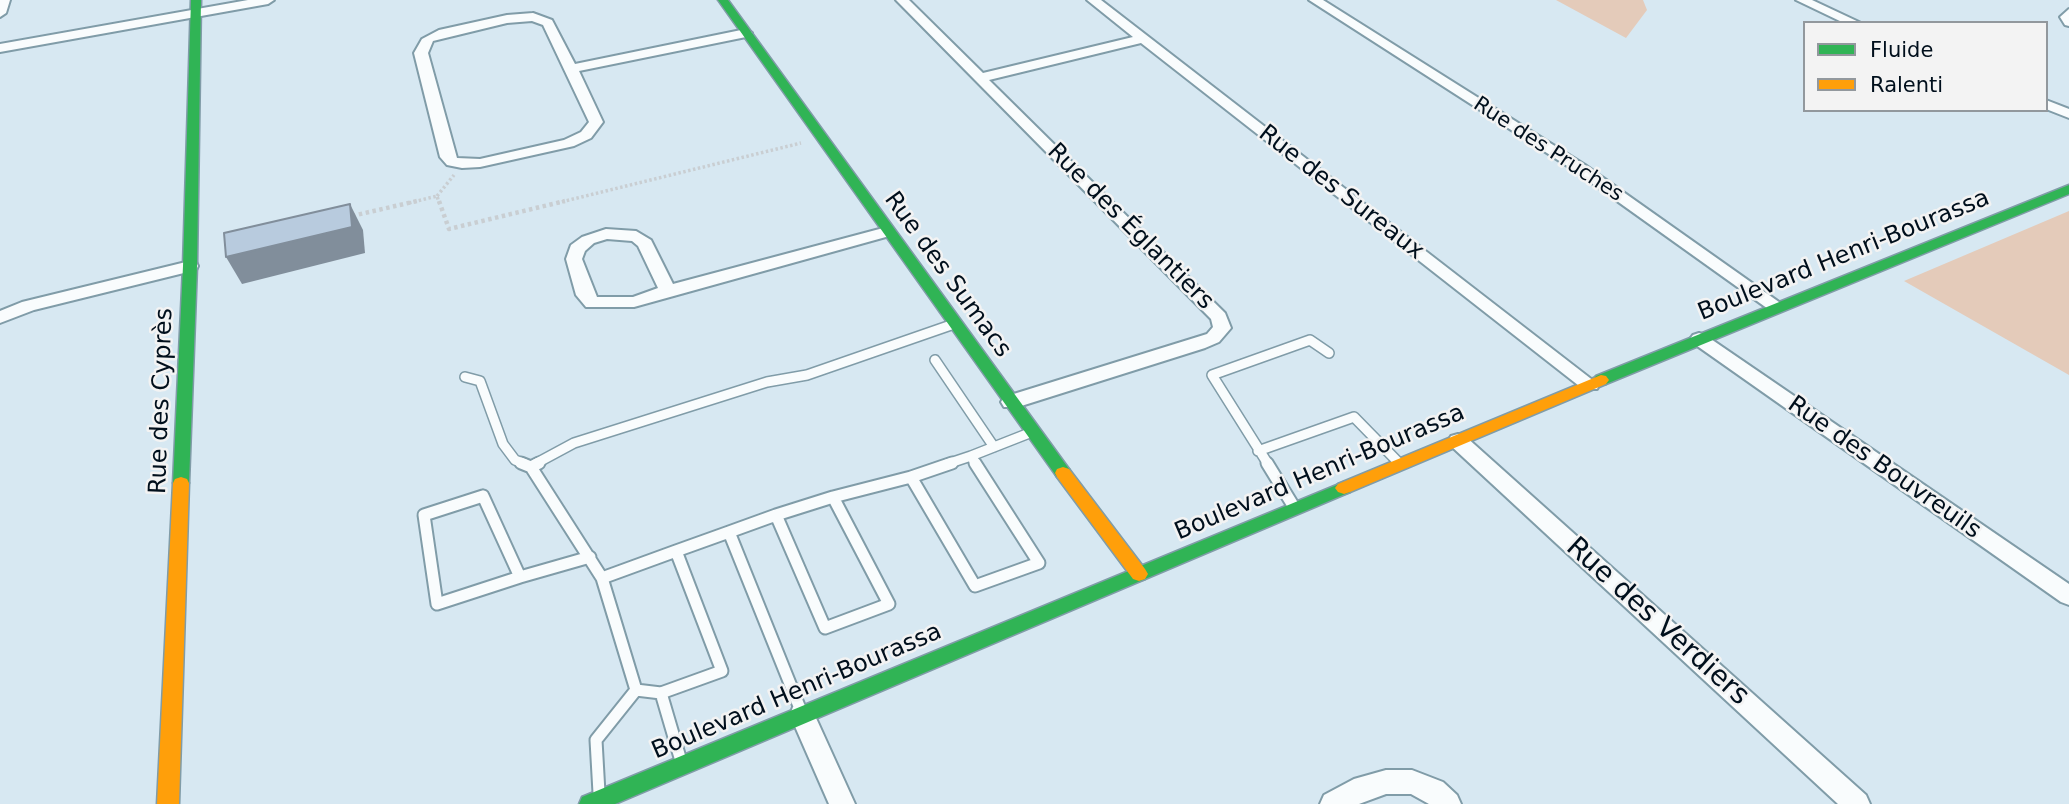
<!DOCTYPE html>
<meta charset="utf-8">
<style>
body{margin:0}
#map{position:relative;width:2069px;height:804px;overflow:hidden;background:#d7e8f2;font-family:"DejaVu Sans",sans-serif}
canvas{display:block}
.legend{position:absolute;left:1803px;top:21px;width:245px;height:91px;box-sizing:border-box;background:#f3f3f3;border:2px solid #92989d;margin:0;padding:9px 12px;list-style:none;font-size:21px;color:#000f1c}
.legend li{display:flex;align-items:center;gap:14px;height:35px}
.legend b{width:35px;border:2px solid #92989d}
</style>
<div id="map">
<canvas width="2069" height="804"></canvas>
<ul class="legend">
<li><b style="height:9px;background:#30b455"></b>Fluide</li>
<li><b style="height:9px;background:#ff9f0a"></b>Ralenti</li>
</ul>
</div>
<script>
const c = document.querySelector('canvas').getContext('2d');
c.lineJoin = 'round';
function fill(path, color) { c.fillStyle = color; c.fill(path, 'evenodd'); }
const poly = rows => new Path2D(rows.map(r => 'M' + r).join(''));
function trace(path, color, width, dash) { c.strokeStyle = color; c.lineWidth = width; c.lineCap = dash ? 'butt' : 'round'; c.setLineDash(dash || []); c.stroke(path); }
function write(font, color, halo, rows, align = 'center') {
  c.font = font + ' "DejaVu Sans",sans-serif'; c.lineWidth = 5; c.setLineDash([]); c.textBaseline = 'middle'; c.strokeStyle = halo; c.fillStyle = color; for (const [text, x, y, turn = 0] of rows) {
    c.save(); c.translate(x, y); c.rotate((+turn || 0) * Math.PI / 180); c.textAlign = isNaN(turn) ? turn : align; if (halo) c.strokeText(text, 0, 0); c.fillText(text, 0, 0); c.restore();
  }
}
const green = poly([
 [1556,0,1643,0,1647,10,1626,38],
 [2069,211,2069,375,1904,281]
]);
const pathFar1 = poly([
 [437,196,454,175],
 [409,203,437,196,439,203],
 [557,203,801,143]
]);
const path = poly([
 [439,201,449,229,565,201],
 [352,216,417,201]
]);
const laneFar1 = poly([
 [935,360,994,447],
 [465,377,480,381,503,444,515,460,525,464],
 [1258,451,1354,417,1400,464],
 [971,456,1032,432],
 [535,464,574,443,767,382,807,375,954,324],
 [947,464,971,456,976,464],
 [1268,464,1212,375,1310,340,1329,353]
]);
const lane = poly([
 [521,463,531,467],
 [539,463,531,467,602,578],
 [1267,463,1294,507],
 [911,477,975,586,1039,563,975,463],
 [911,477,952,463],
 [483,496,520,577,437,604,424,515,483,496],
 [776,515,833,497],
 [520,577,590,557],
 [661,693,636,690,602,578,676,551],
 [801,711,729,532,776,515,825,628,889,604,833,497,911,477],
 [681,761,661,693,722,671,676,551,729,532],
 [599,793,596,740,636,690]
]);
const street = poly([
 [0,0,10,0,6,13,0,17,0,0],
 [248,0,274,0,268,4,0,52,0,44,248,0],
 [896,0,909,0,983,73,1133,37,1087,0,1101,0,1599,385,1597,389,1583,389,1141,43,989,80,1225,313,1231,328,1219,342,1205,348,1018,407,1004,407,1001,402,1004,397,1207,334,1213,327,1211,319,896,0],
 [1309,0,1323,0,1585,165,1786,307,1777,312,1771,311,1575,171,1309,0],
 [1796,0,1812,0,1861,23,1844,23,1796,0],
 [2069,9,2069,26,2065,25,2060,17,2069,9],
 [533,13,552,20,575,64,746,29,752,33,746,37,579,71,603,122,591,138,574,146,480,167,462,168,447,165,440,157,414,53,422,39,439,30,507,15,533,13],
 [532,21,543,25,589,122,581,132,564,140,480,159,457,158,428,53,433,41,507,23,532,21],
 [2046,100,2069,109,2069,118,2046,109,2046,100],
 [887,227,893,229,895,232,893,235,634,307,586,307,576,295,566,259,571,245,582,237,606,229,636,231,651,240,673,284,887,227],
 [607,239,632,241,638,246,658,288,633,297,597,297,582,259,585,251,594,243,607,239],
 [190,261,196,262,198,266,196,270,34,310,0,323,0,311,22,302,190,261],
 [1699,333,1705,335,2069,584,2069,605,2061,602,1693,343,1690,339,1693,335,1699,333],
 [1458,434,1465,436,1866,795,1870,804,1838,804,1451,446,1448,441,1451,436,1458,434],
 [802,704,811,707,855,804,829,804,790,715,793,707,802,704],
 [1386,770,1412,770,1443,782,1457,795,1461,804,1429,804,1411,794,1386,794,1359,804,1320,804,1324,795,1354,779,1386,770]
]);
const fast = poly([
 [191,0,201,0,197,266,189,483,187,487,181,489,175,487,173,483,183,266,191,0],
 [718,0,728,0,1069,469,1071,473,1069,477,1057,477,718,0],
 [2069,185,2069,194,1606,384,1601,385,1593,380,1596,376,2069,185],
 [1344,482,1350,484,1353,488,1350,492,615,804,579,804,582,797,1344,482]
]);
const slow = poly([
 [1601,375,1606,376,1609,380,1606,384,1350,492,1344,494,1338,492,1335,488,1338,484,1601,375],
 [1063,467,1069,469,1145,569,1148,574,1145,579,1139,581,1133,579,1057,477,1055,473,1057,469,1063,467],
 [181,477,187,479,189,483,179,804,157,804,173,483,175,479,181,477]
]);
const shadedWall = poly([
 [350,204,363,230,365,253,242,284,226,257]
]);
const building = poly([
 [350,204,352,227,226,257,224,233,350,204]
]);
const farStreetnames = [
 ["Rue des Pruches",1548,150,33]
];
const streetNames = [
 ["Rue des Sureaux",1341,193,38],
 ["Rue des Églantiers",1130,227,45],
 ["Boulevard Henri-Bourassa",1844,256,-22],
 ["Rue des Sumacs",947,275,54],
 ["Rue des Cyprès",162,401,-88],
 ["Rue des Bouvreuils",1884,468,35],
 ["Boulevard Henri-Bourassa",1320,473,-23],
 ["Boulevard Henri-Bourassa",797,692,-23]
];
const nearStreetnames = [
 ["Rue des Verdiers",1657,622,42]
];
fill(green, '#e4cbba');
trace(laneFar1, '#809ca8', 12);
trace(lane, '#809ca8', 15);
trace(street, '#809ca8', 4);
trace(fast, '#809ca8', 3);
trace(slow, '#809ca8', 3);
trace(pathFar1, '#c9ced2', 3.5, [2.5, 2.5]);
trace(path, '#c9ced2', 4.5, [3.5, 3.5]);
trace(laneFar1, '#f9fcfd', 9);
trace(lane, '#f9fcfd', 11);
fill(street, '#f9fcfd');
fill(fast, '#30b455');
fill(slow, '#ff9f0a');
fill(shadedWall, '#818e9b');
fill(building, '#b8cbde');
trace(building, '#818e9b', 2);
write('21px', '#000f1c', '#f3f3f3', farStreetnames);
write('24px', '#000f1c', '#f3f3f3', streetNames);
write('28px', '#000f1c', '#f3f3f3', nearStreetnames);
</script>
